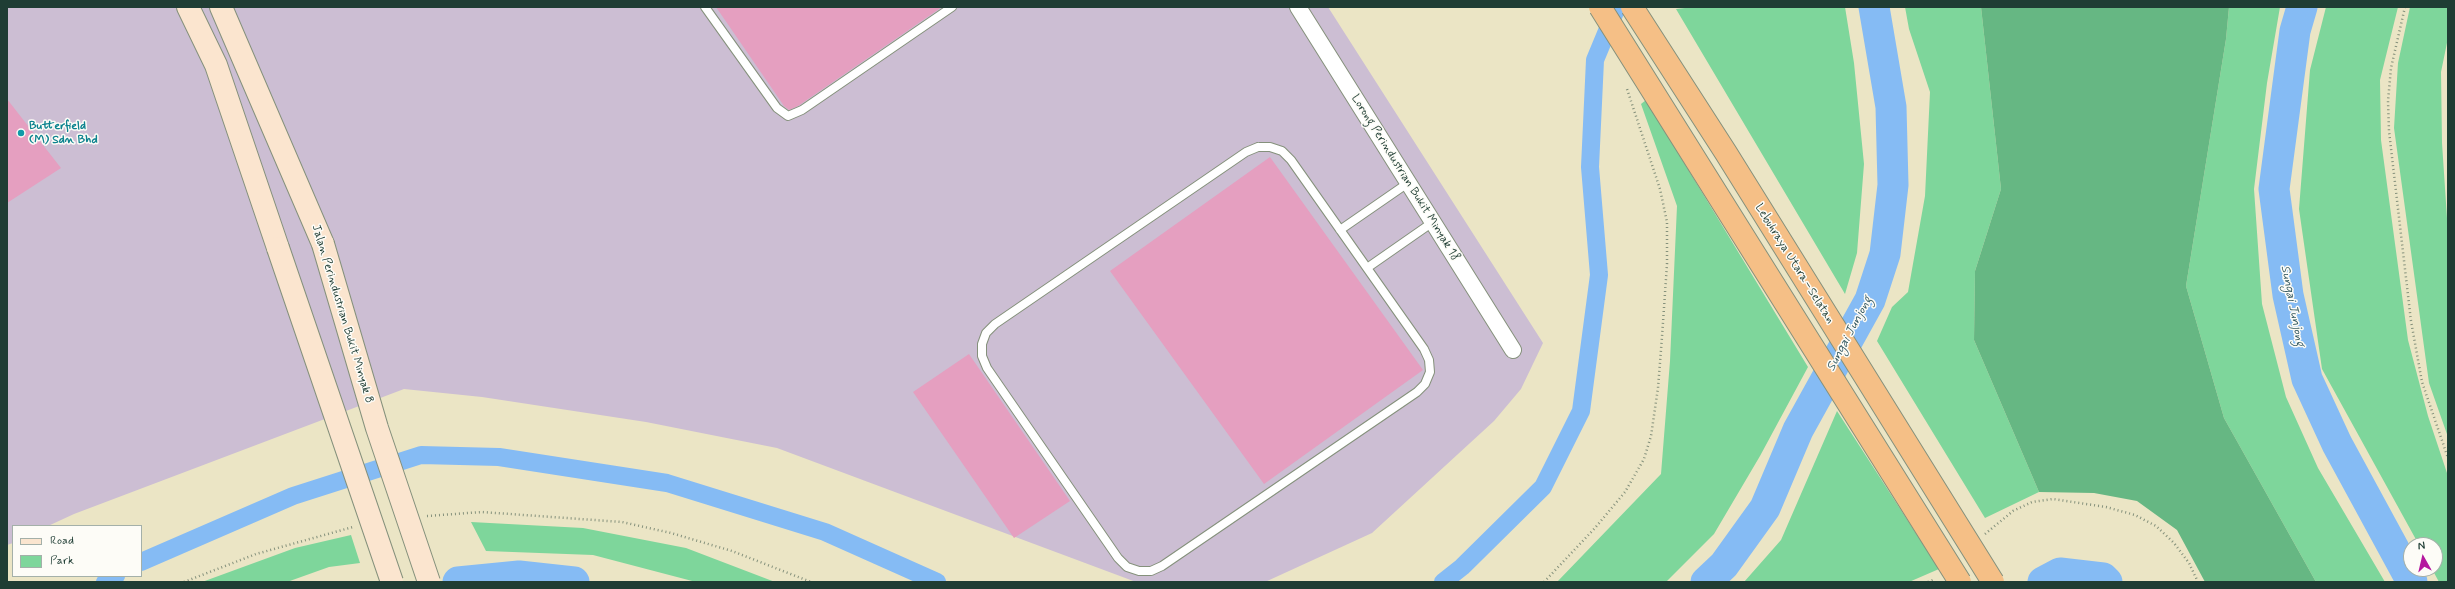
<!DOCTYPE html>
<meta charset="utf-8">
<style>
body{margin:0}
#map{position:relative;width:2455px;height:589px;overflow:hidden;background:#ebe5c5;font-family:Mynerve,sans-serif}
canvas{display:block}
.frame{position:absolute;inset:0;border:8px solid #1f3d34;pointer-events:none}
.legend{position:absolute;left:12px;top:525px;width:130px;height:52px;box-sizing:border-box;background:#fdfcf7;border:1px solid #a4b0a9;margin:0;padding:5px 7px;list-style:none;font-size:12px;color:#1f3d34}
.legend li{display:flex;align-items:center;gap:8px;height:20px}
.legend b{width:20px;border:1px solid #a4b0a9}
.north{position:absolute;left:2403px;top:537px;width:40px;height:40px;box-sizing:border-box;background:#fdfcf7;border:1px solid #a4b0a9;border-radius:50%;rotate:352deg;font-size:11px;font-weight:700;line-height:16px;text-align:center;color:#1f3d34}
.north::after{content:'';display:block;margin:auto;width:14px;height:18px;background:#b5179e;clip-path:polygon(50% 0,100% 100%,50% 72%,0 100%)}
</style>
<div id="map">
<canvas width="2455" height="589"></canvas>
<div class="frame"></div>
<ul class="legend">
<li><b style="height:5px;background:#fbe5cf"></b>Road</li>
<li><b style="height:11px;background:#7ed69b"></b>Park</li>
</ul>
<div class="north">N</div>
</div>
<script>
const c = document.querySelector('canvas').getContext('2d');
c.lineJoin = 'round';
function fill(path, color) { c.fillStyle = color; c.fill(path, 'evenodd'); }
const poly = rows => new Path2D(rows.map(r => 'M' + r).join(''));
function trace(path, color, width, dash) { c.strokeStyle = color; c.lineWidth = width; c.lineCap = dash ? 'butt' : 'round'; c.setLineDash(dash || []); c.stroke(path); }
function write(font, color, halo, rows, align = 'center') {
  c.font = font + ' Mynerve,sans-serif'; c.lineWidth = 3; c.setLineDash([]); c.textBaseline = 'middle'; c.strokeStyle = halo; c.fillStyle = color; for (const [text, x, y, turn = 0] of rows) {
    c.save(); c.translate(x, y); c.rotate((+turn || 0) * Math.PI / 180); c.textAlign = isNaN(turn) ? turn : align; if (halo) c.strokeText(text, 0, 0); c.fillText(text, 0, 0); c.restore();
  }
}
const industrial = poly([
 [7,7,1328,7,1543,343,1521,389,1494,421,1372,533,1265,582,1136,582,777,448,646,422,482,397,404,389,74,514,48,526,13,526,13,543,7,545]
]);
const green = poly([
 [1694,7,1845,7,1854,63,1864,164,1857,253,1845,294,1676,9],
 [1905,7,1981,7,2001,189,1975,271,1974,340,2039,492,1985,518,1877,341,1892,307,1908,292,1925,196,1930,92,1909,29],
 [2229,7,2280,7,2267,83,2254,189,2262,304,2286,397,2318,468,2385,582,2316,582,2224,418,2186,286,2226,39],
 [2326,7,2398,7,2380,80,2381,140,2408,340,2428,416,2448,476,2448,582,2439,582,2432,569,2435,569,2435,545,2419,545,2322,369,2299,209,2310,70],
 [2410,7,2448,7,2448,38,2441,72,2442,143,2448,233,2448,437,2429,383,2394,128,2398,63],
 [1646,100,1808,367,1760,456,1714,534,1666,582,1557,582,1661,474,1670,361,1677,206,1641,104],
 [1837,411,1939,569,1909,582,1744,582,1781,540],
 [471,522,583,528,686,548,775,582,696,582,593,555,486,551],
 [351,535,360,563,329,567,287,582,202,582,295,548]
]);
const forest = poly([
 [1981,7,2229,7,2226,39,2186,286,2224,418,2316,582,2205,582,2177,530,2137,501,2094,493,2039,492,1974,340,1975,271,2001,189]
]);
const canal = poly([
 [141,562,293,496,421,455,499,457,667,483,825,532,937,582],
 [105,582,116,576],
 [1443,582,1462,567,1543,487,1581,411,1599,275,1590,167,1595,60,1617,7]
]);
const river = poly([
 [2302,7,2295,31,2274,189,2288,295,2307,379,2337,444,2412,582],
 [458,582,519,576,574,582],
 [1706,582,1724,565,1765,508,1798,430,1870,300,1885,254,1893,185,1891,107,1874,7],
 [2043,582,2060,573,2103,578,2107,582]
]);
const building = poly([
 [716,7,942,7,798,106,789,110,784,106],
 [7,99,61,168,7,203],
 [1270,157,1423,370,1264,484,1110,271],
 [969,354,1070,501,1014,538,913,392]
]);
const path = poly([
 [2405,7,2391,68,2388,101,2389,131,2411,321,2422,382,2448,458],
 [427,516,482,512,622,522,671,533,732,551,811,582],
 [1985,534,2013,511,2032,502,2053,499,2106,507,2135,515,2156,526,2174,543,2189,563,2198,582],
 [184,582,256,554,353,527],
 [1544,582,1595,528,1625,492,1644,459,1651,436,1658,388,1662,337,1667,264,1667,222,1660,189,1627,89],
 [1928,582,1935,579]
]);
const lane = poly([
 [705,7,777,108,788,116,802,110,952,7],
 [1258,147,1270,147,1282,151,1291,160,1424,349,1429,360,1430,372,1425,384,1417,392,1162,566,1151,571,1139,571,1127,567,1118,558,987,368,982,356,982,344,986,333,995,324,1246,152,1258,147],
 [1340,230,1408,183],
 [1367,268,1433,222]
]);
const street = poly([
 [1298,7,1513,350]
]);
const secondary = poly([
 [188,7,216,65,278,248],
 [221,7,323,244]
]);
const secondaryBridge = poly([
 [323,244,377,428,429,582],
 [278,248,392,582]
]);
const highwayBridge = poly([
 [1600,7,1960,582],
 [1632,7,1726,153,1993,582]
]);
const markers = [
 [21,133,4,"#0f9aa8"]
];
const cultureNames = [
 ["Butterfield",29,126],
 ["(M) Sdn Bhd",29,140]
];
const streetNames = [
 ["Lorong Perindustrian Bukit Minyak 18",1405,178,58],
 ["Lebuhraya Utara–Selatan",1794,264,58],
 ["Jalan Perindustrian Bukit Minyak 8",342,314,73]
];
const waterNames = [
 ["Sungai Junjong",2292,306,79],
 ["Sungai Junjong",1850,334,-62]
];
fill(industrial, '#ccbed3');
fill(green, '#7ed69b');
fill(forest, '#66b783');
trace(canal, '#85bbf4', 18);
trace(river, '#85bbf4', 31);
fill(building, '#e59fc0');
trace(lane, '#85917c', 10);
trace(street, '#85917c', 18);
trace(secondary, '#85917c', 24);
trace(path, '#85917c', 2.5, [1, 3]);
trace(lane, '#fff', 8);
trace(street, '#fff', 16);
trace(secondary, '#fbe5cf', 22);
trace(secondaryBridge, '#85917c', 24, []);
trace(highwayBridge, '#85917c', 24, []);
trace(secondaryBridge, '#fbe5cf', 22);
trace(highwayBridge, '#f5bf86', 22);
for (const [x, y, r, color] of markers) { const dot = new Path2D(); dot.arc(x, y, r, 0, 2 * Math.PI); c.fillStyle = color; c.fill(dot); trace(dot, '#fdfcf7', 1.5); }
write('bold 12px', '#0d838f', '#fdfcf7', cultureNames, 'left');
write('12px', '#1f3d34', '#fdfcf7', streetNames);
write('italic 13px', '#385c64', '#fdfcf7', waterNames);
</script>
